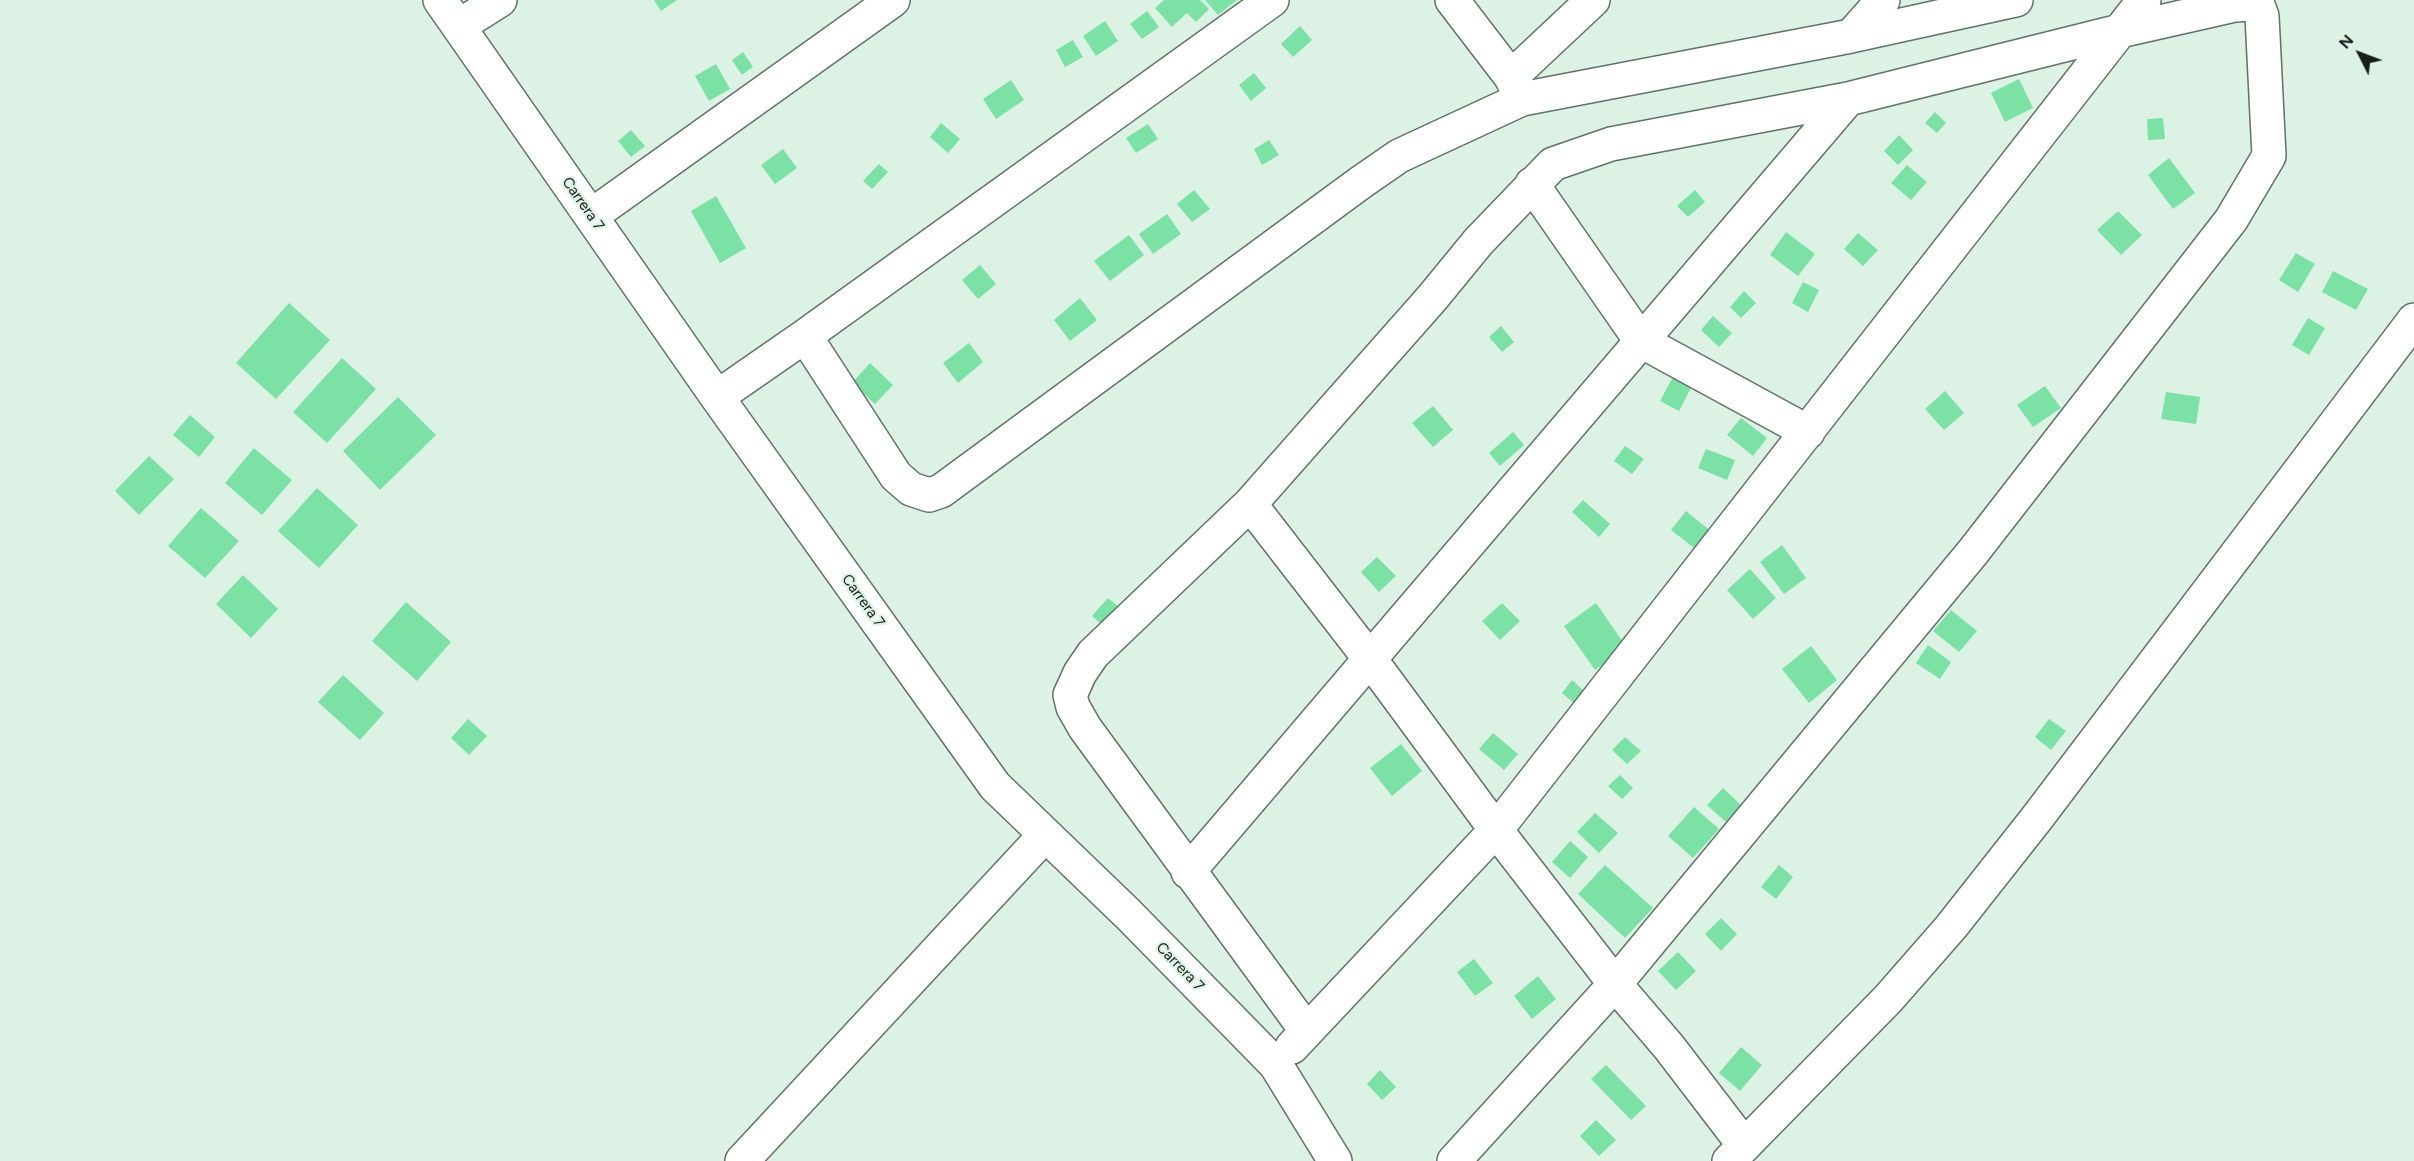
<!DOCTYPE html>
<style>
body{margin:0}
#map{position:relative;width:2414px;height:1161px;overflow:hidden;background:#dcf2e4;font-family:Figtree,sans-serif}
canvas{display:block}
.north{position:absolute;left:2330px;top:24px;width:60px;height:60px;-webkit-text-stroke:4px #dcf2e4;paint-order:stroke;rotate:312deg;font-size:16px;font-weight:700;line-height:24px;text-align:center;color:#171f1a}
.north::after{content:'';display:block;margin:auto;width:21px;height:27px;background:#171f1a;clip-path:polygon(50% 0,100% 100%,50% 72%,0 100%)}
</style>
<div id="map">
<canvas width="2414" height="1161"></canvas>
<div class="north">N</div>
</div>
<script>
const c = document.querySelector('canvas').getContext('2d');
c.lineJoin = 'round';
function fill(path, color) { c.fillStyle = color; c.fill(path, 'evenodd'); }
const poly = rows => new Path2D(rows.map(r => 'M' + r).join(''));
function trace(path, color, width, dash) { c.strokeStyle = color; c.lineWidth = width; c.lineCap = dash ? 'butt' : 'round'; c.setLineDash(dash || []); c.stroke(path); }
function write(font, color, halo, rows, align = 'center') {
  c.font = font + ' Figtree,sans-serif'; c.lineWidth = 4.5; c.setLineDash([]); c.textBaseline = 'middle'; c.strokeStyle = halo; c.fillStyle = color; for (const [text, x, y, turn = 0] of rows) {
    c.save(); c.translate(x, y); c.rotate((+turn || 0) * Math.PI / 180); c.textAlign = isNaN(turn) ? turn : align; if (halo) c.strokeText(text, 0, 0); c.fillText(text, 0, 0); c.restore();
  }
}
const building = poly([
 [654,0,677,0,661,11],
 [1164,0,1200,0,1209,9,1196,22,1187,13,1172,27,1155,8],
 [1205,0,1237,0,1218,15],
 [1147,11,1159,27,1142,39,1130,24],
 [1105,21,1118,41,1096,56,1083,36],
 [1300,26,1312,40,1293,57,1281,44],
 [1073,40,1083,57,1065,67,1056,50],
 [743,52,753,67,742,75,732,60],
 [716,64,730,89,709,101,695,76],
 [1254,73,1266,88,1251,101,1239,85],
 [2019,79,2033,108,2005,122,1991,93],
 [1011,80,1024,100,996,119,983,99],
 [1935,112,1946,123,1937,133,1925,123],
 [2163,118,2165,139,2148,140,2147,119],
 [941,123,960,139,948,153,930,137],
 [1148,124,1158,139,1136,153,1126,138],
 [631,130,645,146,631,157,618,141],
 [1899,135,1913,150,1898,165,1884,151],
 [1269,140,1279,155,1262,165,1254,149],
 [783,149,797,168,775,184,761,165],
 [2169,158,2195,193,2173,209,2148,175],
 [879,164,888,172,872,189,863,181],
 [1907,165,1927,182,1911,200,1891,183],
 [1194,190,1210,209,1192,222,1177,204],
 [1695,190,1705,202,1688,217,1677,206],
 [716,196,746,248,720,263,691,211],
 [2118,211,2142,235,2121,255,2097,230],
 [1167,214,1181,234,1153,254,1139,234],
 [1786,232,1815,254,1798,276,1770,255],
 [1858,233,1878,250,1863,266,1844,249],
 [1129,235,1144,255,1110,281,1094,261],
 [2296,253,2315,264,2298,292,2279,280],
 [980,265,996,284,978,299,962,280],
 [2333,271,2368,289,2356,310,2322,292],
 [1803,282,1819,290,1808,312,1792,303],
 [1744,291,1756,303,1741,318,1730,307],
 [1080,298,1097,320,1070,341,1054,320],
 [289,303,330,340,276,399,236,363],
 [1713,316,1732,333,1719,347,1701,330],
 [2308,318,2325,328,2309,355,2292,345],
 [1501,326,1514,342,1502,352,1489,337],
 [969,343,983,362,958,383,943,363],
 [342,358,376,389,327,443,293,412],
 [870,363,893,385,875,404,852,383],
 [1674,375,1693,384,1679,411,1660,401],
 [2045,386,2061,408,2033,427,2017,405],
 [1945,391,1964,413,1944,430,1925,409],
 [2166,392,2200,397,2196,424,2161,419],
 [398,397,436,435,380,490,343,451],
 [1433,406,1453,430,1433,447,1412,423],
 [190,415,215,437,199,457,173,435],
 [1741,418,1767,438,1753,456,1727,435],
 [1513,432,1524,445,1500,466,1489,453],
 [1625,446,1644,459,1632,474,1614,461],
 [254,448,292,480,262,515,225,483],
 [1706,449,1735,460,1727,480,1698,468],
 [149,456,174,479,139,515,115,491],
 [317,488,358,525,319,568,278,531],
 [1583,500,1610,524,1599,537,1572,512],
 [201,508,239,541,205,578,168,546],
 [1686,511,1712,532,1698,551,1671,530],
 [1782,545,1806,578,1784,594,1760,562],
 [1377,557,1396,576,1379,592,1361,572],
 [1750,569,1776,598,1753,619,1727,590],
 [243,575,278,609,251,638,216,604],
 [1108,598,1126,613,1110,632,1092,616],
 [406,602,451,642,417,681,372,641],
 [1502,603,1520,621,1500,640,1482,621],
 [1596,603,1627,648,1595,670,1564,626],
 [1951,610,1977,631,1959,652,1933,631],
 [1928,645,1951,662,1940,679,1916,663],
 [1811,646,1837,680,1809,703,1782,669],
 [343,675,384,713,360,740,318,702],
 [1572,680,1585,692,1575,704,1562,693],
 [468,719,487,736,469,755,451,738],
 [2049,719,2066,731,2051,750,2035,737],
 [1493,733,1518,754,1504,770,1479,749],
 [1625,737,1641,751,1627,764,1612,750],
 [1401,744,1422,771,1392,796,1370,768],
 [1620,775,1633,788,1622,799,1608,786],
 [1723,788,1743,807,1727,823,1707,805],
 [1694,807,1719,829,1693,858,1668,836],
 [1595,813,1618,833,1599,853,1577,832],
 [1570,841,1588,857,1570,878,1552,862],
 [1605,865,1653,908,1625,938,1578,894],
 [1779,865,1793,877,1776,899,1761,887],
 [1721,918,1737,934,1721,951,1705,934],
 [1678,952,1696,971,1676,990,1658,971],
 [1474,959,1493,983,1475,996,1457,972],
 [1538,976,1556,999,1532,1019,1514,996],
 [1741,1047,1762,1065,1740,1091,1719,1073],
 [1606,1065,1646,1106,1631,1120,1591,1079],
 [1380,1070,1396,1087,1382,1100,1367,1084],
 [1596,1120,1616,1140,1599,1156,1580,1136]
]);
const street = poly([
 [440,0,717,397,995,786,1129,915,1276,1065,1335,1161],
 [1452,0,1511,77,1522,99],
 [459,26,500,0],
 [1851,36,1883,0],
 [1511,77,1593,0],
 [1532,184,1641,341,1808,432],
 [591,216,893,0],
 [805,336,896,476,911,489,929,495,941,491,1360,183,1399,156,1522,99,1851,36,2016,0],
 [717,397,805,336,1272,0],
 [1250,504,1370,659,1496,830,1615,984,1669,1047,1744,1145],
 [1188,872,1848,99,2120,31,2235,5,2251,4,2259,8,2262,16,2269,156,2231,220,1973,552,1615,984,1454,1161],
 [1306,1030,1085,728,1073,707,1070,695,1080,673,1093,654,1250,504,1433,297,1478,242,1553,164,1611,144,1848,99],
 [1292,1047,1496,830,2144,0],
 [742,1161,1045,835],
 [1729,1161,1888,999,1951,927,2037,818,2414,320]
]);
const streetNames = [
 ["Carrera 7",583,204,55],
 ["Carrera 7",863,601,54],
 ["Carrera 7",1180,967,46]
];
fill(building, '#7ce1a5');
trace(street, '#607366', 36);
trace(street, '#fff', 33);
write('15px', '#171f1a', '#dcf2e4', streetNames);
</script>
